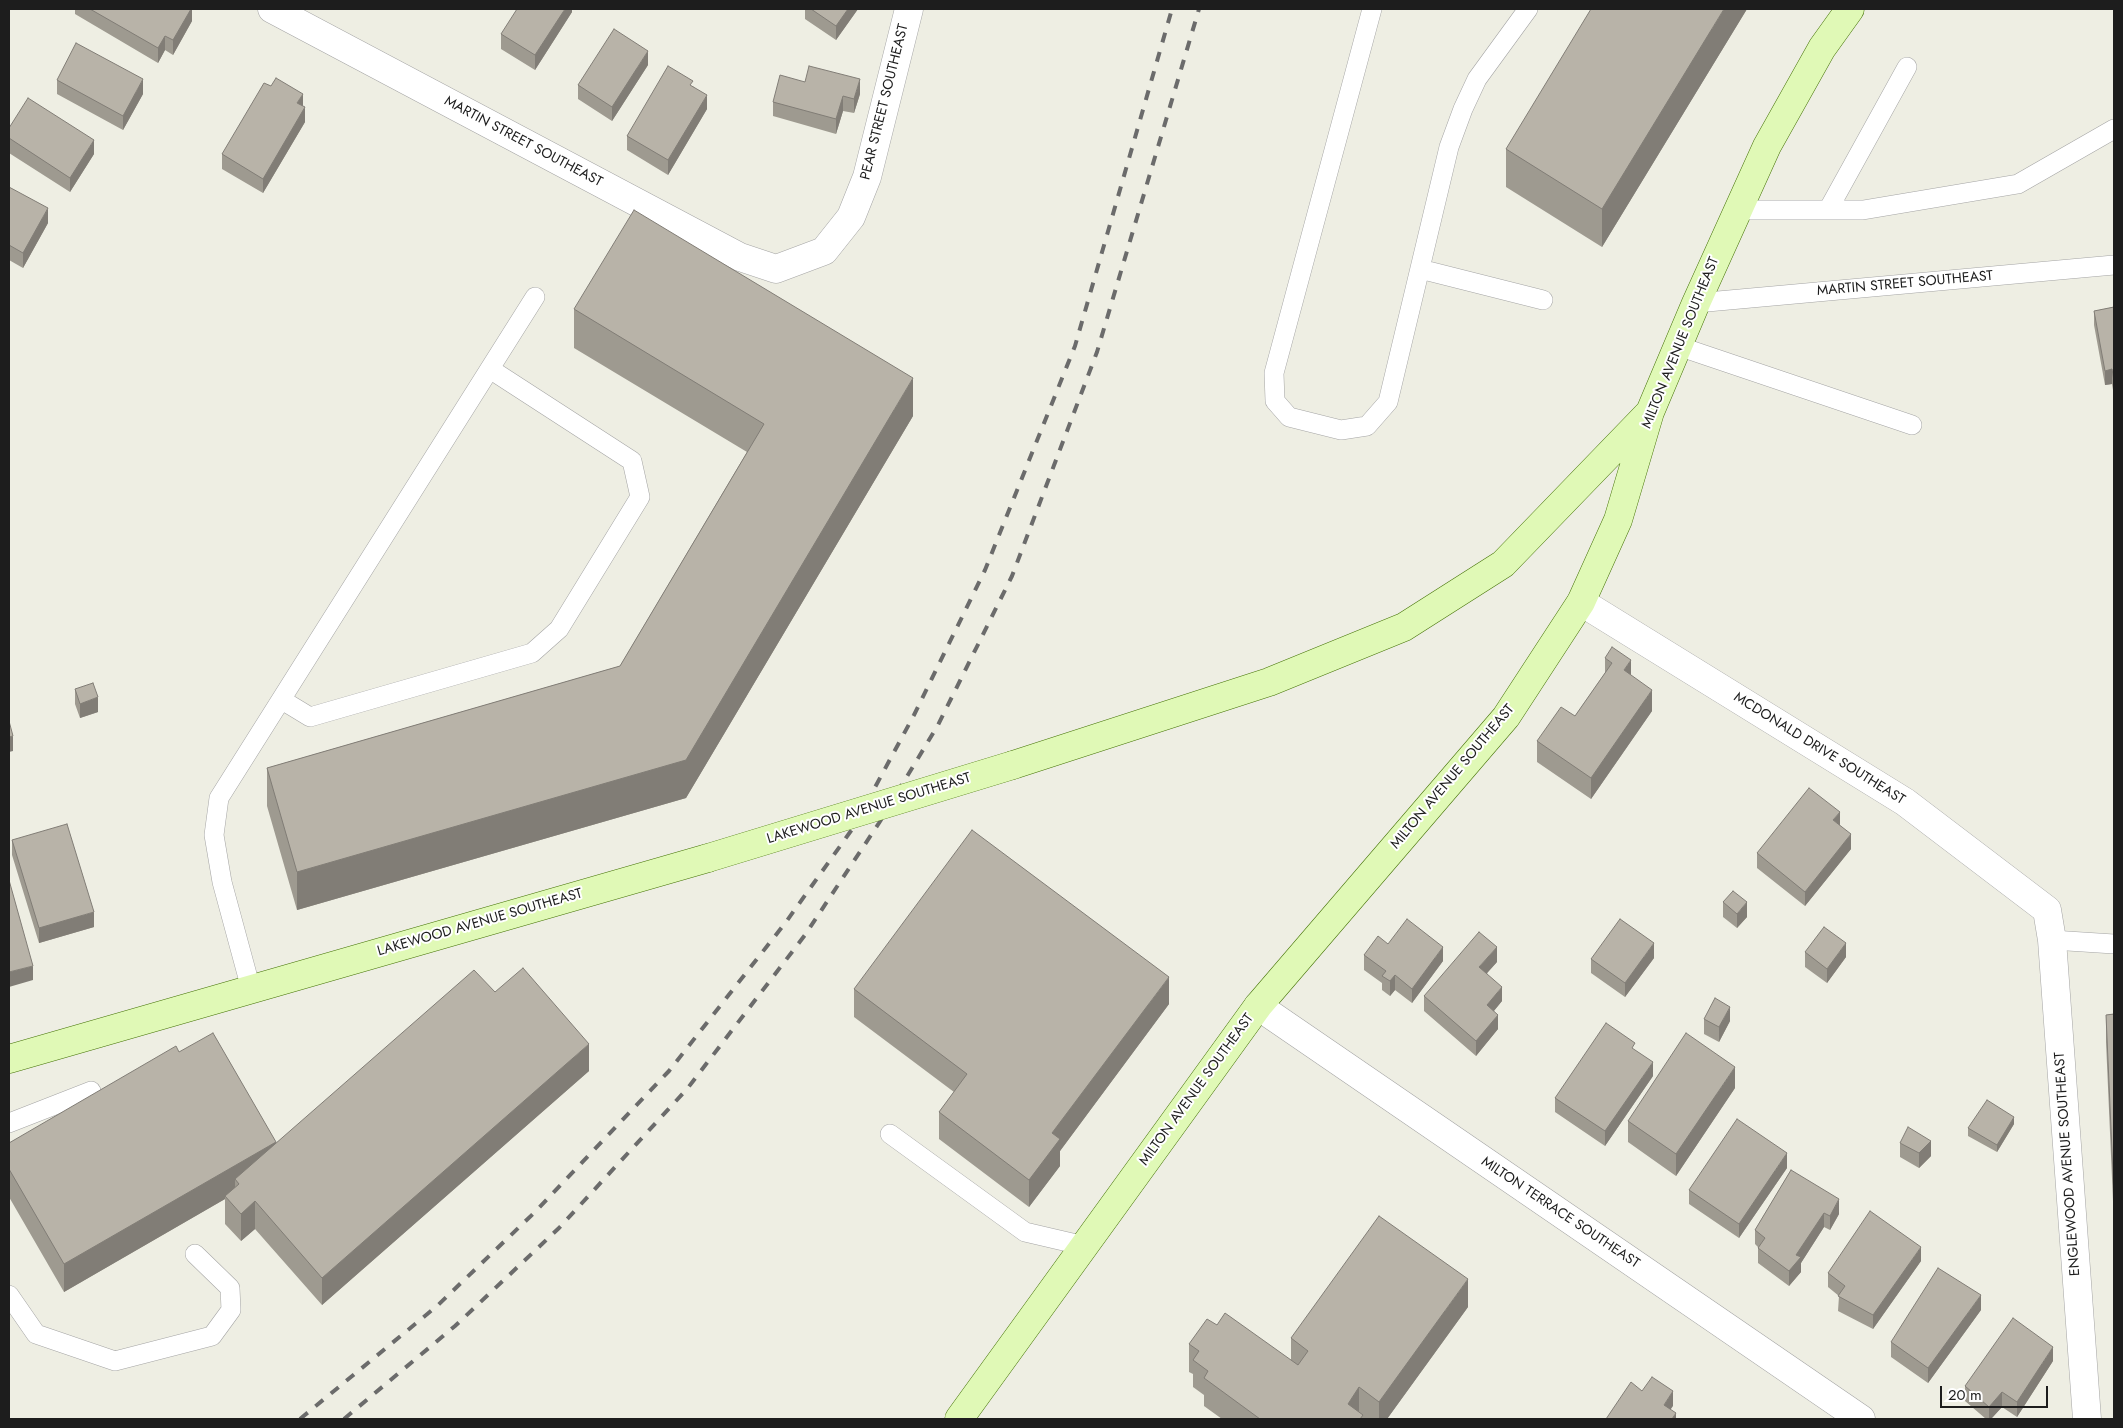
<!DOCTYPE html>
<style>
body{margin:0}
#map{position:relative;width:2123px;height:1428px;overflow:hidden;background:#eeeee3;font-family:Jost,sans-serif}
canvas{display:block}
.frame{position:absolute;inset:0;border:10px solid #1d1d1d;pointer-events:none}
.scale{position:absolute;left:1940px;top:1386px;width:108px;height:22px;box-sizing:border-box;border:2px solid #1d1d1d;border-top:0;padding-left:6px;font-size:15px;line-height:18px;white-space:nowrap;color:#1d1d1d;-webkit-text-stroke:4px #fff;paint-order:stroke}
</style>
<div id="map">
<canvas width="2123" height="1428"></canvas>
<div class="frame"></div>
<div class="scale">20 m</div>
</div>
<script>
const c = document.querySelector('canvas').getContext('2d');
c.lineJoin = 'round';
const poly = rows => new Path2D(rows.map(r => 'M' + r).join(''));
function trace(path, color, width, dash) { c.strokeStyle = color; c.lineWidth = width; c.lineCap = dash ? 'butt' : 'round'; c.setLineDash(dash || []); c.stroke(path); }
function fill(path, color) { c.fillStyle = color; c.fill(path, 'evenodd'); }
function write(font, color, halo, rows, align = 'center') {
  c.font = font + ' Jost,sans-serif'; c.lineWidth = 4; c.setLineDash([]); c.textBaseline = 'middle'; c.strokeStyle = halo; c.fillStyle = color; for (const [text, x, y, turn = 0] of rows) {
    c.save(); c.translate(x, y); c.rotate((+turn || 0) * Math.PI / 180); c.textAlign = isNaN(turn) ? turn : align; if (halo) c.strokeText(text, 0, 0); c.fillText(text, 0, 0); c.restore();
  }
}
const lane = poly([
 [1372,9,1274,373,1275,401,1289,417,1341,430,1367,426,1388,402,1449,147,1463,109,1477,79,1528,9],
 [1738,210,1863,210,2018,184,2114,129],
 [1828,210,1907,67],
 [1420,269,1543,300],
 [1696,303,2114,265],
 [1678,346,1912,425],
 [282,700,310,717,532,653,559,629,640,497,632,461,490,369],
 [2052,940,2114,944],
 [251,989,222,882,214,835,219,798,535,297],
 [9,1123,91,1091],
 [890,1134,1025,1232,1085,1246],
 [9,1295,36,1334,115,1361,212,1336,231,1310,230,1288,195,1254]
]);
const street = poly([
 [272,9,740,257,776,269,824,251,851,217,867,177,909,9],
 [1581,602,1905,802,2047,910,2052,940,2087,1419],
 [1258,1006,1861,1419]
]);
const secondary = poly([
 [1013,765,1269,682,1404,627,1503,564,1648,414],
 [9,1059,708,858],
 [959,1419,1258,1006,1506,717,1581,602,1618,520,1650,412,1696,303,1767,146,1822,48,1850,9]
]);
const rail = poly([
 [300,1419,437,1306,536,1211,669,1071,786,922,853,828,914,715,985,570,1075,346,1172,9],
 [344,1419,455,1326,559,1228,687,1089,805,935,879,823,938,725,1012,576,1097,352,1199,9]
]);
const secondaryBridge = poly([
 [708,858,1013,765]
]);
const wall = poly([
 [75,9,192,9,192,21,173,55,165,50,158,63,75,14],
 [572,9,572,12,535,70,501,49,501,34],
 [805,9,858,9,836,40,805,19],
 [1747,9,1602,247,1506,187,1506,149],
 [648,65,612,121,578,99,578,85],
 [57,80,143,94,123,130,57,94],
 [805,82,860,94,854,113,843,111,836,134,773,116,773,102],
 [693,86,707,109,668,175,627,150,627,136],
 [303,106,305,122,263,193,222,169,222,154],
 [9,128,94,154,70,192,9,153],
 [9,175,10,188,48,223,23,268,9,260],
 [2114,307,2114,396,2112,384,2105,385,2094,325,2094,311],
 [574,309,913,416,686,798,297,910,267,806,267,768,620,666,747,452,574,348],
 [1605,658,1631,675,1652,711,1591,799,1537,762,1537,741,1575,716,1605,673],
 [75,689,98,712,80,718,75,704],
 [1840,825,1851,849,1805,906,1757,868,1757,853],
 [12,840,94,927,39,943,12,855],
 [1723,902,1747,917,1737,928,1723,917],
 [1388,944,1443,961,1412,1003,1395,990,1390,996,1382,990,1382,983,1364,970,1364,955],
 [1805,952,1846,957,1827,983,1805,967],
 [1654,958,1625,997,1591,973,1591,959],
 [1497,962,1487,973,1502,1001,1494,1011,1498,1029,1476,1056,1424,1011,1424,996],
 [854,989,1169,1004,1060,1151,1060,1166,1029,1207,939,1139,939,1112,954,1092,854,1017],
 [495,992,589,1071,322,1305,255,1229,241,1241,225,1224,225,1199,64,1292,9,1197,9,1143,179,1052,276,1143],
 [2114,1014,2114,1224,2106,1042,2106,1015],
 [1704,1019,1730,1021,1719,1042,1704,1034],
 [1653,1076,1605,1146,1555,1112,1555,1098],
 [1735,1088,1676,1176,1628,1142,1628,1121],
 [2014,1124,1997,1152,1968,1136,1968,1128],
 [1900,1143,1931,1156,1919,1168,1900,1157],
 [1787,1168,1739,1238,1689,1204,1689,1190],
 [1791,1170,1839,1214,1830,1230,1824,1227,1801,1263,1801,1272,1789,1286,1758,1263,1758,1247,1755,1244,1755,1230],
 [1921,1261,1873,1329,1838,1311,1839,1296,1828,1287,1828,1273],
 [1468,1307,1387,1419,1365,1419,1363,1418,1363,1419,1222,1419,1204,1406,1204,1395,1193,1387,1193,1374,1189,1372,1189,1344,1217,1325,1291,1360,1291,1338],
 [1981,1310,1928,1383,1891,1357,1891,1342],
 [2053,1361,2017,1417,2002,1407,1991,1419,1986,1419,1965,1401,1965,1386]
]);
const shadedWall = poly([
 [191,9,192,9,192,21,173,55,173,40],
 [565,9,572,9,572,12,535,70,535,55],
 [848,9,858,9,836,40,836,26],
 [1724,9,1747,9,1602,247,1602,209],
 [165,36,165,50,158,63,158,48],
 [648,51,648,65,612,121,612,107],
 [143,79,143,94,123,130,123,116],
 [860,79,860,94,854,113,854,99],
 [303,94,303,108,297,103],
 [707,95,707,109,668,175,668,160],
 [843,96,843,111,836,134,836,119],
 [305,107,305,122,263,193,263,179],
 [94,140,94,154,70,192,70,178],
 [10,176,10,190,9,193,9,178],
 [48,208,48,223,23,268,23,253],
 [2112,369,2112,384,2105,385,2105,371],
 [913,378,913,416,686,798,297,910,297,872,686,760],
 [1631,660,1631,681,1624,670],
 [1652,690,1652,711,1591,799,1591,778],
 [98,697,98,712,80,718,80,704],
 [13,736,13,751,9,752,9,737],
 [1840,812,1840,826,1833,820],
 [1851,834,1851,849,1805,906,1805,892],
 [1747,902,1747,917,1737,928,1737,914],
 [94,912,94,927,39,943,39,928],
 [1654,943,1654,958,1625,997,1625,983],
 [1846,943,1846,957,1827,983,1827,969],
 [1443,947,1443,961,1412,1003,1412,989],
 [1497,947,1497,962,1479,982,1479,967],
 [33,966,33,980,9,987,9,972],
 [1395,975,1395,990,1390,996,1390,981],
 [1169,977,1169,1004,1060,1151,1060,1166,1029,1207,1029,1180,1052,1133],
 [1502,987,1502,1001,1487,1019,1487,1005],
 [1730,1007,1730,1021,1719,1042,1719,1027],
 [1498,1015,1498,1029,1476,1056,1476,1041],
 [589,1044,589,1071,322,1305,322,1278],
 [1653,1062,1653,1076,1605,1146,1605,1131],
 [1735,1067,1735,1088,1676,1176,1676,1154],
 [2014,1117,2014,1124,1997,1152,1997,1145],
 [1931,1141,1931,1156,1919,1168,1919,1153],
 [276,1142,276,1169,239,1184,235,1179,235,1193,225,1196,225,1199,64,1292,64,1264],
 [1787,1153,1787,1168,1739,1238,1739,1224],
 [1839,1199,1839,1214,1830,1230,1830,1216],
 [255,1201,255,1229,241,1241,241,1214],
 [1824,1213,1824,1227,1801,1263,1801,1272,1789,1286,1789,1271,1796,1255],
 [1921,1247,1921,1261,1873,1329,1873,1315],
 [1468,1279,1468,1307,1387,1419,1379,1419,1379,1402],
 [1981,1295,1981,1310,1928,1383,1928,1368],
 [2053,1347,2053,1361,2017,1417,2017,1402],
 [1359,1387,1359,1415,1348,1404],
 [1673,1391,1673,1406,1664,1419,1664,1405],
 [2002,1392,2002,1407,1991,1419,1989,1419,1989,1407],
 [1676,1413,1676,1419,1672,1419]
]);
const building = poly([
 [90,9,191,9,173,40,165,36,158,48,90,9],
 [517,9,565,9,535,55,501,34,517,9],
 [811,9,848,9,836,26,811,9],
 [1591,9,1724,9,1602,209,1506,149,1591,9],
 [614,29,648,51,612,107,578,85,614,29],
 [76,43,143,79,123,116,57,80,76,43],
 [668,66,693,81,690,85,707,95,668,160,627,136,668,66],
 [809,66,860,79,854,99,843,96,836,119,773,102,780,75,805,82,809,66],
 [276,78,303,94,297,103,305,107,263,179,222,154,264,83,271,86,276,78],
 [28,98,94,140,70,178,9,138,9,128,28,98],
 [9,187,48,208,23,253,9,245,9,187],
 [634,210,913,378,686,760,297,872,267,768,620,666,764,424,574,309,634,210],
 [2114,307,2114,381,2112,369,2105,371,2094,311,2114,307],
 [1612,647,1631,660,1624,670,1652,690,1591,778,1537,741,1561,707,1575,716,1612,663,1605,658,1612,647],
 [93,683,98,697,80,704,75,689,93,683],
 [9,721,13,736,9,737,9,721],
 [1809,788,1840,812,1833,820,1851,834,1805,892,1757,853,1809,788],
 [67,824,94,912,39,928,12,840,67,824],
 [972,830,1169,977,1052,1133,1060,1139,1029,1180,939,1112,967,1074,854,989,972,830],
 [9,880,33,966,9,972,9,880],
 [1733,891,1747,902,1737,914,1723,902,1733,891],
 [1407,919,1443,947,1412,989,1395,975,1390,981,1382,976,1386,971,1364,955,1378,936,1388,944,1407,919],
 [1620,919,1654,943,1625,983,1591,959,1620,919],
 [1824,927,1846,943,1827,969,1805,952,1824,927],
 [1479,932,1497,947,1479,967,1502,987,1487,1005,1498,1015,1476,1041,1424,996,1479,932],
 [523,968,589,1044,322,1278,255,1201,241,1214,225,1196,239,1184,235,1179,474,970,495,992,523,968],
 [1715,998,1730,1007,1719,1027,1704,1019,1715,998],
 [2114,1014,2114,1197,2106,1015,2114,1014],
 [1606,1023,1635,1043,1632,1048,1653,1062,1605,1131,1555,1098,1606,1023],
 [213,1033,276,1142,64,1264,9,1169,9,1143,176,1046,179,1052,213,1033],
 [1686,1033,1735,1067,1676,1154,1628,1121,1686,1033],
 [1987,1100,2014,1117,1997,1145,1968,1128,1987,1100],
 [1737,1119,1787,1153,1739,1224,1689,1190,1737,1119],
 [1908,1127,1931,1141,1919,1153,1900,1143,1908,1127],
 [1791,1170,1839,1199,1830,1216,1824,1213,1796,1255,1801,1257,1789,1271,1758,1248,1765,1238,1755,1230,1791,1170],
 [1870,1211,1921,1247,1873,1315,1838,1296,1845,1286,1828,1273,1870,1211],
 [1379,1216,1468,1279,1379,1402,1359,1387,1348,1404,1363,1415,1360,1419,1260,1419,1204,1378,1208,1371,1193,1360,1199,1351,1189,1344,1207,1319,1217,1325,1225,1313,1298,1365,1308,1351,1291,1338,1379,1216],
 [1938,1268,1981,1295,1928,1368,1891,1342,1938,1268],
 [2013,1318,2053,1347,2017,1402,2002,1392,1989,1407,1965,1386,2013,1318],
 [1652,1377,1673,1391,1664,1405,1676,1413,1672,1419,1606,1419,1631,1382,1642,1391,1652,1377]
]);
const streetNames = [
 ["PEAR STREET SOUTHEAST",885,102,-76],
 ["MARTIN STREET SOUTHEAST",523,142,28],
 ["MARTIN STREET SOUTHEAST",1905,284,-5],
 ["MILTON AVENUE SOUTHEAST",1681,343,-68],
 ["MCDONALD DRIVE SOUTHEAST",1819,749,32],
 ["MILTON AVENUE SOUTHEAST",1453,777,-50],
 ["LAKEWOOD AVENUE SOUTHEAST",869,809,-17],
 ["LAKEWOOD AVENUE SOUTHEAST",480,923,-16],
 ["MILTON AVENUE SOUTHEAST",1197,1090,-54],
 ["ENGLEWOOD AVENUE SOUTHEAST",2068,1164,-94],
 ["MILTON TERRACE SOUTHEAST",1560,1213,34]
];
trace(lane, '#a4a4a4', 20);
trace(street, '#a4a4a4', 29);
trace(secondary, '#447206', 29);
trace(lane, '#fff', 19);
trace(street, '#fff', 28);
trace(secondary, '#e0f9b6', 28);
trace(rail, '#6b6b6b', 4, [10, 10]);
trace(secondaryBridge, '#447206', 29, []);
trace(secondaryBridge, '#e0f9b6', 28);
fill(wall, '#9e9a90');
fill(shadedWall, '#817d76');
fill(building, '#b8b3a8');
trace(building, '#817d76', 1);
write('14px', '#1d1d1d', '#fff', streetNames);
</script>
